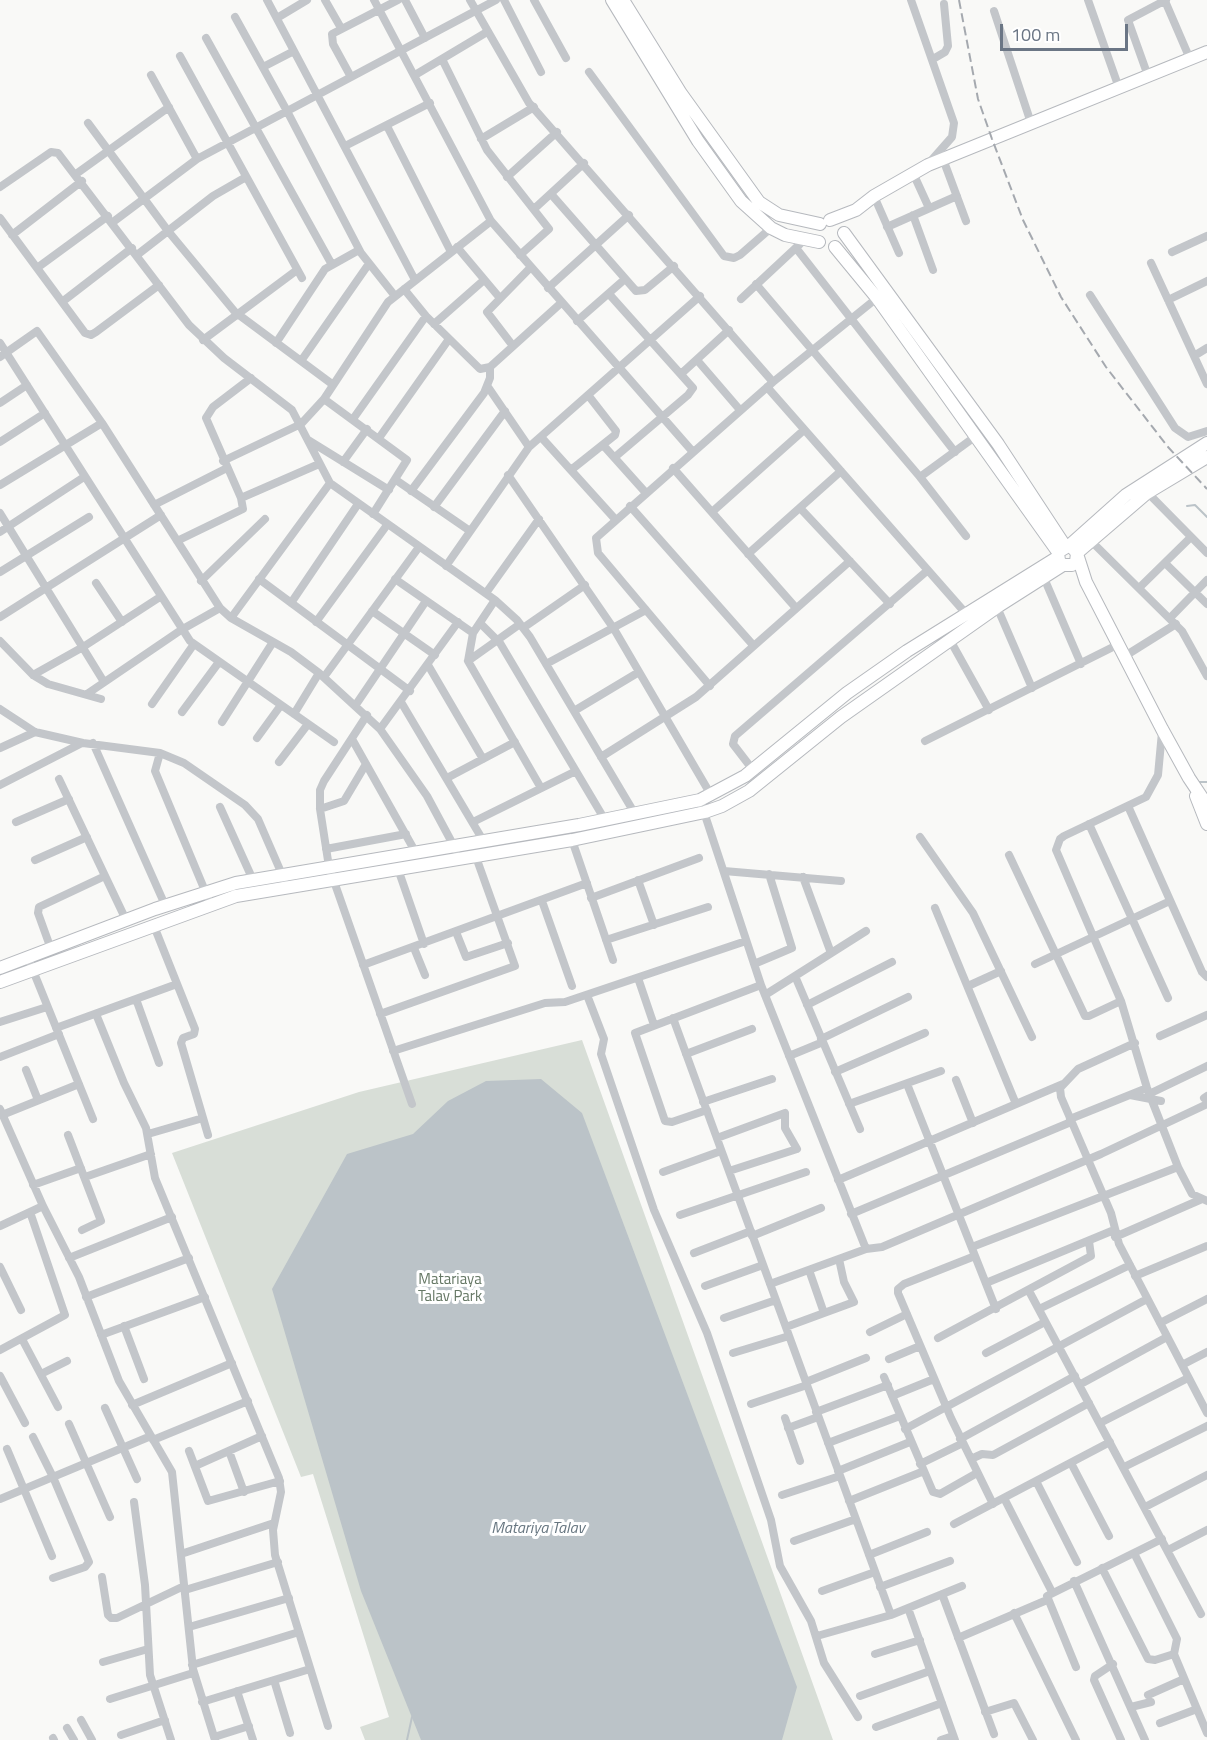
<!DOCTYPE html>
<style>
body{margin:0}
#map{position:relative;width:1207px;height:1740px;overflow:hidden;background:#f9f9f7;font-family:"Titillium Web",sans-serif}
canvas{display:block}
.scale{position:absolute;left:1000px;top:24px;width:128px;height:27px;box-sizing:border-box;border:3px solid #6b7685;border-top:0;padding-left:8px;font-size:18px;line-height:21px;white-space:nowrap;color:#6b7685;-webkit-text-stroke:4px #fff;paint-order:stroke}
</style>
<div id="map">
<canvas width="1207" height="1740"></canvas>
<div class="scale">100 m</div>
</div>
<script>
const c = document.querySelector('canvas').getContext('2d');
c.lineJoin = 'round';
function fill(path, color) { c.fillStyle = color; c.fill(path, 'evenodd'); }
const poly = rows => new Path2D(rows.map(r => 'M' + r).join(''));
function trace(path, color, width, dash) { c.strokeStyle = color; c.lineWidth = width; c.lineCap = dash ? 'butt' : 'round'; c.setLineDash(dash || []); c.stroke(path); }
function write(font, color, halo, rows, align = 'center') {
  c.font = font + ' "Titillium Web",sans-serif'; c.lineWidth = 6; c.setLineDash([]); c.textBaseline = 'middle'; c.strokeStyle = halo; c.fillStyle = color; for (const [text, x, y, turn = 0] of rows) {
    c.save(); c.translate(x, y); c.rotate((+turn || 0) * Math.PI / 180); c.textAlign = isNaN(turn) ? turn : align; if (halo) c.strokeText(text, 0, 0); c.fillText(text, 0, 0); c.restore();
  }
}
const green = poly([
 [582,1040,833,1740,365,1740,360,1727,389,1717,313,1474,301,1477,172,1153,359,1092]
]);
const water = poly([
 [541,1079,582,1113,797,1687,782,1740,421,1740,361,1591,272,1289,347,1154,413,1134,448,1101,486,1081]
]);
const stream = poly([
 [1187,506,1195,505,1207,517],
 [1198,782,1207,782],
 [407,1740,412,1717]
]);
const street = poly([
 [267,0,415,280],
 [325,0,341,28],
 [374,0,491,221,693,452],
 [405,0,425,38],
 [470,0,529,103,773,382],
 [504,0,541,72],
 [534,0,566,58],
 [911,0,954,123,952,137,930,162],
 [1088,0,1119,88],
 [1165,1,1190,59],
 [994,11,1031,123],
 [235,17,287,111,361,253,395,296],
 [277,18,307,0],
 [206,38,331,263],
 [180,56,302,278],
 [442,59,487,150,549,229,520,255],
 [933,59,945,52,948,46,944,4],
 [263,67,294,51],
 [589,72,724,256,734,258,740,255,771,228],
 [151,75,197,159],
 [415,75,487,32],
 [1148,76,1128,20,1166,0],
 [351,77,333,44,332,34,398,0],
 [88,123,168,231,235,312,332,384],
 [387,126,451,252],
 [481,139,534,107],
 [345,146,430,103],
 [943,159,966,221],
 [913,173,929,208],
 [76,174,169,107],
 [507,177,557,132],
 [0,187,51,152,58,153,189,325,224,358,292,410,330,483,495,600,517,620,530,637,635,814],
 [551,194,636,291,645,290,674,266],
 [874,196,899,253],
 [534,209,584,163],
 [913,215,933,270],
 [0,218,85,333,91,335,96,332,159,285],
 [113,222,197,159,496,0],
 [887,227,957,196],
 [12,235,82,181],
 [457,247,499,297],
 [796,248,955,452],
 [1172,252,1207,236],
 [137,255,213,196,246,177],
 [1151,263,1207,384],
 [37,268,108,216],
 [756,284,920,477,966,536],
 [548,288,629,215],
 [404,289,426,316,480,369,490,367,561,303],
 [609,294,693,388,688,395,615,457],
 [1090,295,1175,428,1188,437,1207,431],
 [741,299,800,244],
 [1168,300,1207,281],
 [62,302,132,248],
 [577,321,625,279],
 [434,324,484,280],
 [203,340,297,270],
 [0,343,190,641,334,742],
 [276,343,325,269,359,250],
 [513,346,487,312,531,267],
 [1194,356,1207,348],
 [0,357,37,331,102,423,220,608,231,618,291,652,319,673,380,729,427,796,456,850],
 [697,360,740,410],
 [301,361,368,265],
 [682,373,729,330],
 [488,387,529,447],
 [767,387,969,617],
 [324,399,407,460,373,514],
 [0,403,27,385],
 [353,419,426,316],
 [541,437,615,519],
 [379,438,449,339],
 [308,440,389,490],
 [0,442,45,413],
 [603,445,646,493],
 [223,461,301,424,324,399,388,302,491,221],
 [343,462,367,429],
 [673,468,796,608],
 [571,470,615,435,616,431,588,395],
 [508,475,614,629,711,795],
 [920,477,976,436],
 [396,480,470,531],
 [0,485,102,423],
 [1144,489,1207,553],
 [411,491,484,393,490,378,490,367],
 [241,498,319,464],
 [154,505,227,468],
 [630,506,753,645],
 [434,507,505,411],
 [800,508,890,604],
 [712,512,804,430],
 [0,513,104,682],
 [0,532,84,477],
 [177,541,243,509,241,498,206,418,213,407,251,378],
 [1091,541,1182,631,1207,676],
 [748,554,841,471],
 [1165,563,1207,604],
 [446,566,529,447,700,296],
 [0,572,89,517],
 [1044,578,1081,664],
 [259,579,410,691],
 [395,579,473,633],
 [201,581,265,519],
 [96,583,122,622],
 [1139,588,1191,537],
 [486,593,539,519],
 [495,600,473,633,468,661,541,788],
 [291,603,358,504],
 [997,607,1032,688],
 [372,611,435,655],
 [0,617,161,515],
 [231,618,330,483],
 [1170,618,1207,580],
 [316,622,387,525],
 [480,623,500,643,605,820],
 [523,628,585,585],
 [950,640,989,710],
 [0,641,33,675,48,684,101,699],
 [1125,656,1176,624],
 [468,661,520,624],
 [546,664,646,610],
 [428,665,483,759],
 [33,675,83,647,160,597],
 [324,677,419,547],
 [710,686,598,553,596,538,773,382,877,298],
 [87,694,181,630,220,608],
 [401,702,484,842],
 [152,704,194,644],
 [355,706,426,601],
 [0,709,35,732,83,743,160,753,184,763,245,805,258,819,284,879],
 [574,711,639,672],
 [182,712,219,662],
 [294,714,319,673],
 [367,715,324,781,320,790,320,809,329,867,412,1104],
 [222,722,273,642],
 [380,729,458,622],
 [1162,732,1158,775,1146,797,1064,836,1060,839,1056,850,1121,1001,1147,1088,1178,1167,1192,1194,1207,1201],
 [257,738,281,705],
 [352,739,416,853],
 [925,741,1119,644],
 [93,743,165,905],
 [0,748,35,732],
 [160,753,155,771,208,898],
 [601,757,696,697,850,561],
 [279,762,308,724],
 [753,770,733,744,735,736,928,570],
 [447,778,515,742],
 [59,779,126,920],
 [0,785,82,743],
 [700,800,761,985,866,1249,882,1247,1101,1154,1207,1104],
 [1128,806,1202,972,1207,977],
 [220,807,253,880],
 [320,809,344,801,366,764],
 [16,822,69,799],
 [473,822,576,771],
 [1089,824,1168,998],
 [920,837,973,913,1032,1037],
 [572,840,613,960],
 [326,849,406,834],
 [1009,855,1085,1016,1089,1016,1121,1001],
 [35,860,87,837],
 [398,869,424,944],
 [724,871,841,881],
 [803,877,831,953],
 [638,880,654,925],
 [591,898,699,858],
 [542,901,572,986],
 [935,908,1016,1104],
 [154,926,195,1029,194,1034,183,1038,181,1043,208,1135],
 [456,932,466,957,508,943],
 [606,940,708,907],
 [414,948,425,975],
 [51,949,38,913,39,907,105,876],
 [28,958,93,1119],
 [754,964,792,948,769,874],
 [1035,964,1170,901],
 [363,965,587,883],
 [795,976,860,1129],
 [638,978,654,1025],
 [968,986,1001,971],
 [587,995,604,1039,601,1054,654,1210,707,1333,771,1520,780,1566,811,1621,824,1663,858,1717],
 [765,995,866,931],
 [136,999,159,1063],
 [807,1005,892,962],
 [96,1014,124,1083,146,1128,155,1178,279,1478,281,1492,273,1530,275,1555,328,1726],
 [380,1014,515,966,476,857],
 [673,1018,891,1615],
 [0,1022,47,1007],
 [56,1028,177,984],
 [1160,1036,1207,1015],
 [821,1039,908,997],
 [1135,1043,1078,1069,1060,1088,1061,1097,1111,1213,1119,1244,1207,1413],
 [393,1051,545,1003,565,1002,746,941],
 [686,1054,752,1029],
 [789,1056,823,1042],
 [0,1057,59,1034],
 [26,1070,38,1100],
 [835,1072,925,1033],
 [956,1080,973,1123],
 [907,1084,996,1309],
 [1149,1094,1207,1066],
 [1130,1095,1161,1101],
 [1204,1098,1207,1096],
 [703,1102,772,1079],
 [849,1104,941,1071],
 [0,1109,43,1206,79,1277,119,1381,172,1472,193,1669,215,1740],
 [707,1110,672,1122,665,1121,635,1033,761,985],
 [2,1115,79,1084],
 [1070,1119,1147,1088],
 [148,1134,203,1118],
 [68,1135,101,1221,82,1230],
 [717,1138,785,1113,785,1128,797,1149,729,1171],
 [663,1172,721,1151],
 [85,1177,151,1154],
 [838,1180,1063,1084],
 [33,1185,81,1168],
 [851,1214,1071,1122],
 [680,1215,806,1172],
 [0,1226,43,1206],
 [752,1236,821,1208],
 [1115,1237,1202,1199],
 [972,1247,1178,1167],
 [694,1253,751,1231],
 [975,1256,904,1284,898,1289,898,1293,951,1418,993,1504],
 [69,1258,172,1217],
 [0,1267,21,1310],
 [809,1270,824,1313],
 [1135,1276,1207,1246],
 [986,1283,1114,1230],
 [770,1284,866,1249],
 [705,1286,763,1265],
 [1029,1291,1201,1614],
 [86,1297,189,1258],
 [1039,1309,1130,1265],
 [724,1318,776,1300],
 [1160,1323,1207,1299],
 [124,1326,144,1379],
 [786,1327,854,1302,844,1282,839,1259],
 [870,1332,907,1314],
 [101,1335,205,1297],
 [938,1338,1091,1256,1089,1241],
 [22,1339,58,1407],
 [0,1350,65,1315,30,1212],
 [733,1353,789,1336],
 [986,1353,1045,1322],
 [889,1359,920,1346],
 [1182,1365,1207,1352],
 [41,1374,67,1361],
 [0,1376,25,1423],
 [884,1377,933,1492,940,1494,977,1473],
 [806,1382,866,1358],
 [1079,1385,1167,1337],
 [892,1396,934,1379],
 [751,1404,807,1385],
 [132,1405,232,1363],
 [105,1408,137,1479],
 [816,1412,888,1385],
 [785,1418,800,1461],
 [1100,1423,1188,1378],
 [69,1424,110,1517],
 [788,1428,818,1417],
 [905,1429,1147,1299],
 [33,1437,53,1477,89,1562,85,1567,53,1578],
 [960,1439,1075,1376],
 [153,1440,248,1401],
 [828,1443,900,1416],
 [7,1449,52,1556],
 [189,1451,208,1501,280,1481],
 [229,1451,244,1492],
 [971,1459,982,1454,993,1455,1089,1403],
 [1071,1463,1109,1536],
 [920,1464,963,1443],
 [195,1466,262,1436],
 [1124,1467,1207,1426],
 [838,1471,910,1442],
 [1036,1481,1077,1562],
 [782,1495,840,1476],
 [1004,1498,1052,1592],
 [0,1499,151,1436],
 [849,1501,924,1471],
 [134,1502,145,1585,150,1675,171,1740],
 [1145,1507,1207,1475],
 [954,1524,1110,1442],
 [794,1541,856,1519],
 [1168,1550,1207,1530],
 [1134,1553,1177,1639,1174,1654,1207,1733],
 [181,1554,274,1523],
 [869,1555,927,1532],
 [1102,1568,1148,1659,1155,1660,1174,1654],
 [102,1577,108,1615,111,1618,117,1618,184,1586],
 [1074,1581,1145,1740],
 [880,1587,950,1561],
 [185,1590,278,1562],
 [822,1591,875,1572],
 [942,1594,994,1734],
 [908,1608,955,1740],
 [1014,1613,1076,1740],
 [189,1627,289,1598],
 [817,1636,891,1615,962,1586],
 [958,1638,1047,1600],
 [875,1654,920,1640],
 [103,1662,148,1649],
 [1113,1664,1095,1676,1094,1680,1121,1740],
 [192,1665,299,1632],
 [1076,1667,1047,1596,1162,1539],
 [274,1680,290,1733],
 [237,1691,253,1740],
 [1148,1695,1184,1679],
 [860,1696,930,1671],
 [110,1699,193,1673],
 [202,1702,310,1669],
 [1131,1707,1151,1702],
 [985,1712,1014,1703,1033,1740],
 [81,1720,92,1740],
 [1160,1723,1197,1709],
 [876,1727,942,1703],
 [67,1728,74,1740],
 [121,1735,165,1720],
 [214,1737,249,1726],
 [53,1738,54,1740],
 [941,1740,953,1736]
]);
const secondary = poly([
 [612,0,698,141,741,201,771,228,785,235,819,242],
 [623,0,680,92,759,202,779,215,820,224],
 [830,220,856,210,874,196,928,165,1207,52],
 [844,233,998,444,1065,546],
 [835,247,877,298,1058,552],
 [1070,545,1126,495,1207,443],
 [1077,553,1147,493,1207,457],
 [1078,557,1086,582,1162,729,1189,778,1207,805],
 [1196,796,1207,824],
 [0,968,155,909,236,883,579,825,700,800,745,776,847,693,907,651,1058,557],
 [0,982,236,896,572,840,705,812,722,806,749,791,841,717,997,607,1063,565,1072,565,1076,562,1077,553,1070,545,1058,552,1059,561,1063,565]
]);
const rail = poly([
 [959,0,978,99,992,139,1023,220,1061,297,1106,367,1168,447,1207,489]
]);
const parkNames = [
 ["Matariaya",450,1280],
 ["Talav Park",450,1297]
];
const waterNames = [
 ["Matariya Talav",538,1529]
];
fill(green, '#d8ded7');
fill(water, '#bbc3c8');
trace(stream, '#bbc3c8', 2);
trace(secondary, '#b6b9be', 14);
trace(street, '#c3c6ca', 8);
trace(secondary, '#fff', 12);
trace(rail, '#a5a9af', 2, [9, 4.5]);
write('15px', '#667865', '#fff', parkNames);
write('italic 16px', '#677680', '#fff', waterNames);
</script>
